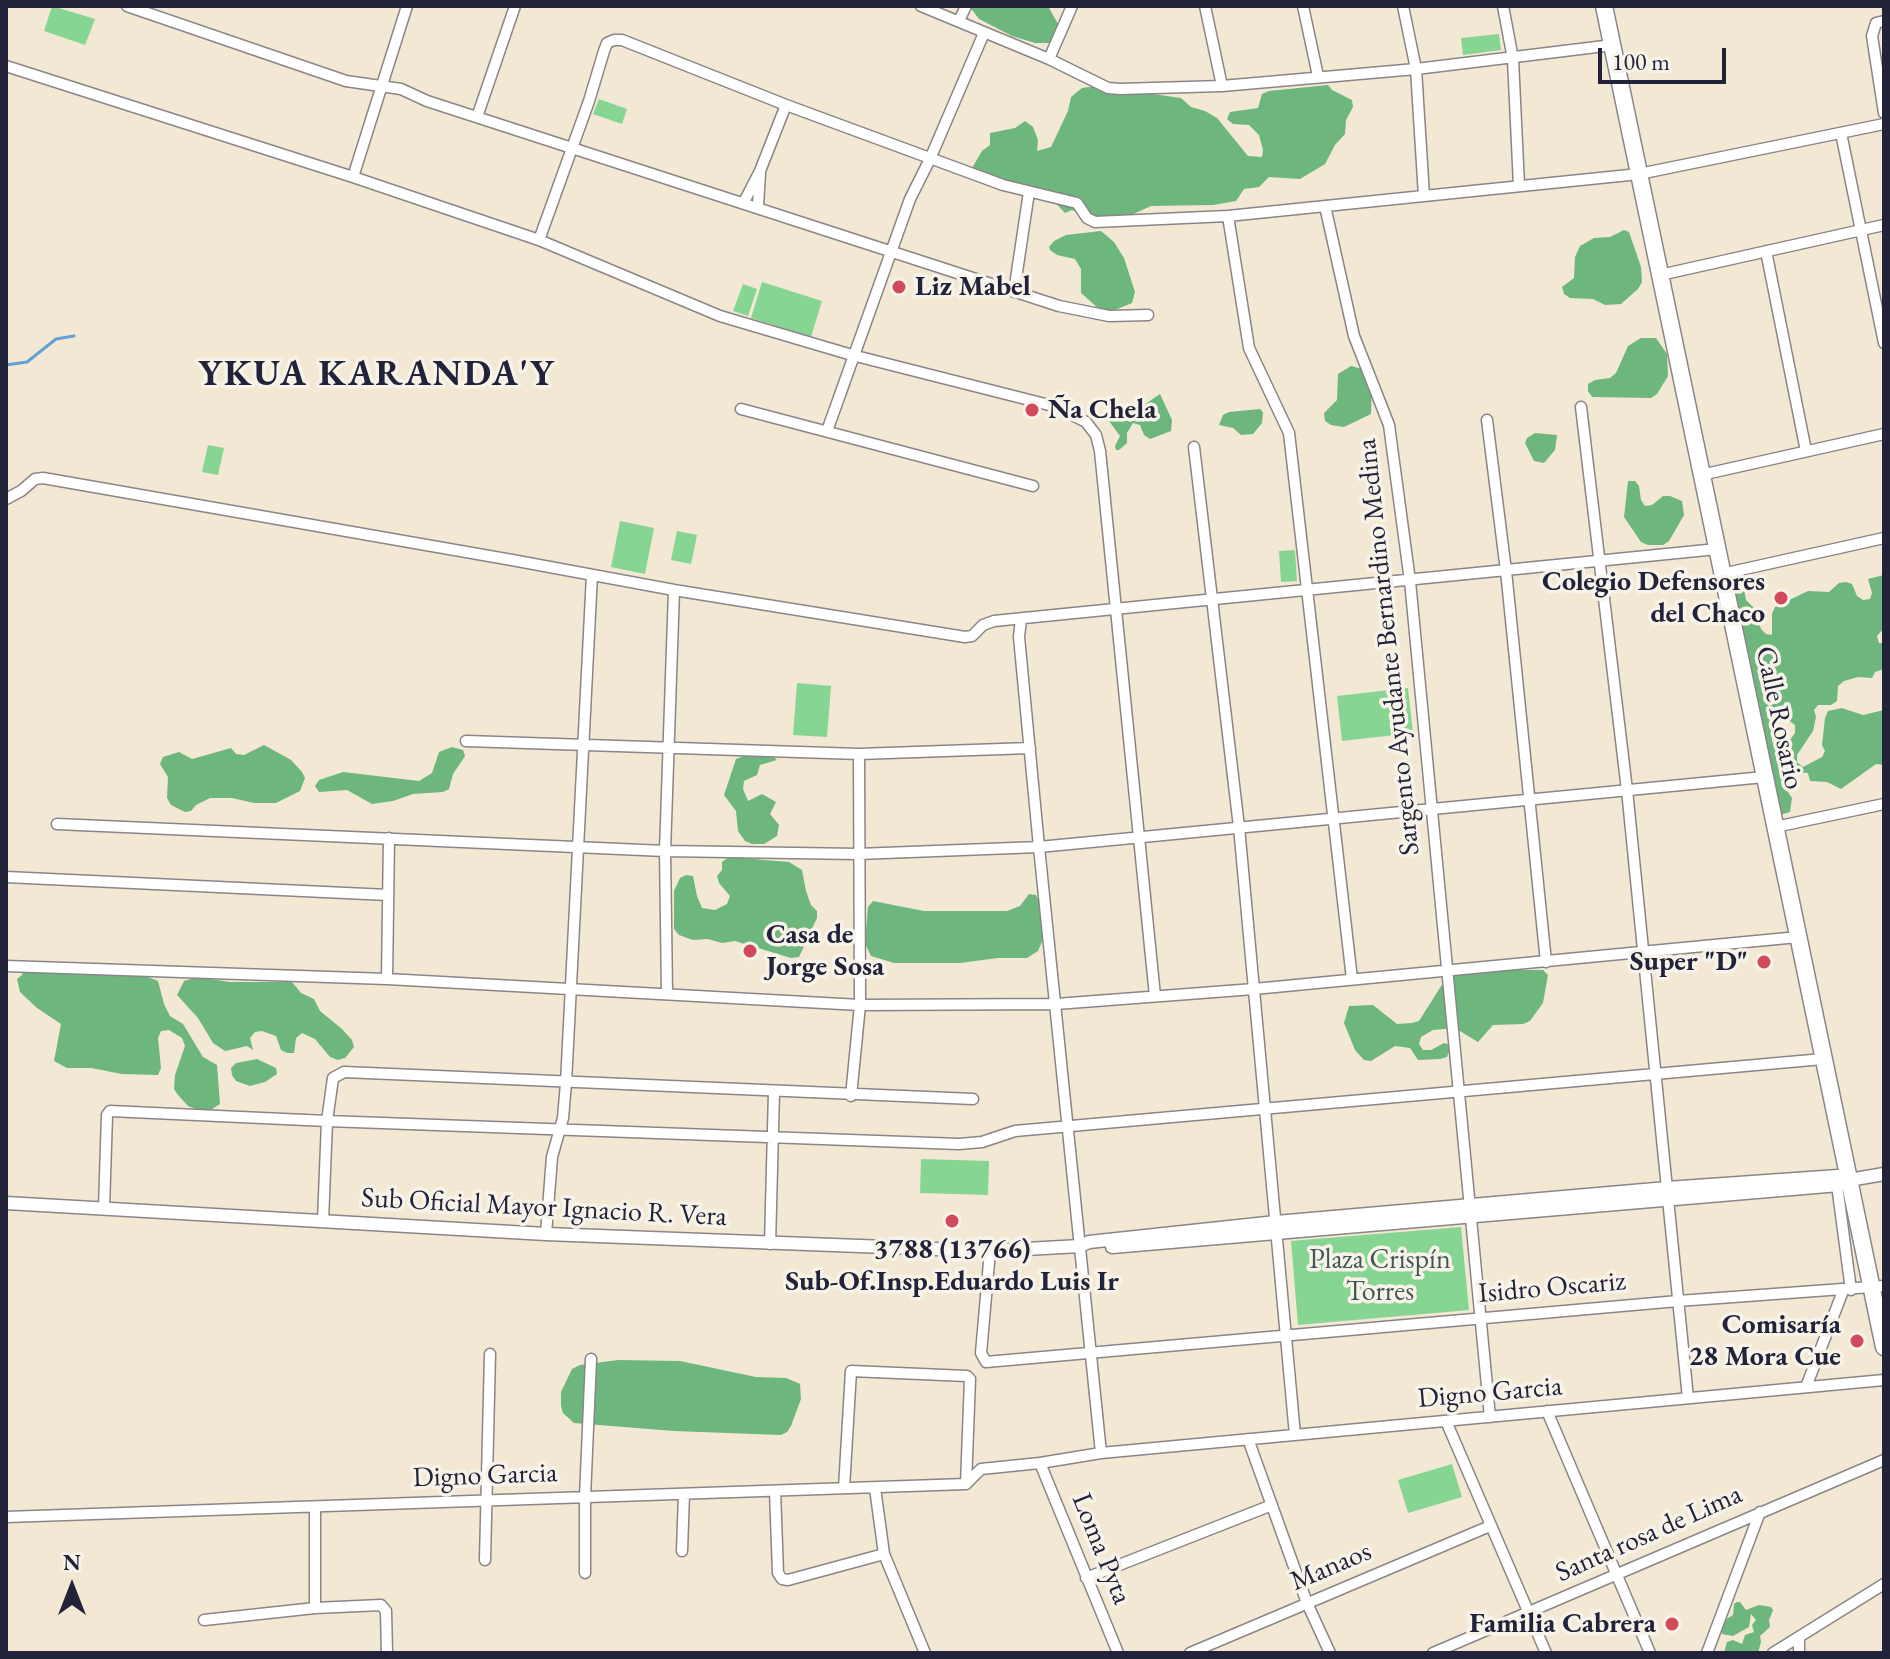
<!DOCTYPE html>
<meta charset="utf-8">
<style>
body{margin:0}
#map{position:relative;width:1890px;height:1659px;overflow:hidden;background:#f3e8d3;font-family:"EB Garamond",serif}
canvas{display:block}
.frame{position:absolute;inset:0;border:8px solid #22223b;pointer-events:none}
.north{position:absolute;left:32px;top:1547px;width:80px;height:80px;-webkit-text-stroke:6px #f7f3e8;paint-order:stroke;rotate:0deg;font-size:22px;font-weight:700;line-height:32px;text-align:center;color:#22223b}
.north::after{content:'';display:block;margin:auto;width:28px;height:36px;background:#22223b;clip-path:polygon(50% 0,100% 100%,50% 72%,0 100%)}
.scale{position:absolute;left:1598px;top:48px;width:128px;height:36px;box-sizing:border-box;border:4px solid #22223b;border-top:0;padding-left:10px;font-size:24px;line-height:28px;white-space:nowrap;color:#22223b;-webkit-text-stroke:6px #f7f3e8;paint-order:stroke}
</style>
<div id="map">
<canvas width="1890" height="1659"></canvas>
<div class="frame"></div>
<div class="north">N</div>
<div class="scale">100 m</div>
</div>
<script>
const c = document.querySelector('canvas').getContext('2d');
c.lineJoin = 'round';
function fill(path, color) { c.fillStyle = color; c.fill(path, 'evenodd'); }
const poly = rows => new Path2D(rows.map(r => 'M' + r).join(''));
function trace(path, color, width, dash) { c.strokeStyle = color; c.lineWidth = width; c.lineCap = dash ? 'butt' : 'round'; c.setLineDash(dash || []); c.stroke(path); }
function write(font, color, halo, rows, align = 'center') {
  c.font = font + ' "EB Garamond",serif'; c.lineWidth = 7; c.setLineDash([]); c.textBaseline = 'middle'; c.strokeStyle = halo; c.fillStyle = color; for (const [text, x, y, turn = 0] of rows) {
    c.save(); c.translate(x, y); c.rotate((+turn || 0) * Math.PI / 180); c.textAlign = isNaN(turn) ? turn : align; if (halo) c.strokeText(text, 0, 0); c.fillText(text, 0, 0); c.restore();
  }
}
const green = poly([
 [52,6,95,19,85,45,44,31],
 [1499,34,1501,50,1463,55,1461,38],
 [599,99,627,109,622,124,593,114],
 [762,282,822,301,811,337,751,318],
 [743,284,757,289,748,316,733,311],
 [208,445,224,448,218,475,202,472],
 [620,521,654,528,645,574,611,567],
 [677,531,697,535,691,564,671,560],
 [1295,550,1297,581,1281,582,1279,551],
 [797,683,831,686,827,737,793,735],
 [1408,688,1413,733,1342,741,1337,696],
 [921,1159,989,1161,988,1195,920,1193],
 [1461,1227,1469,1310,1298,1325,1291,1241],
 [1452,1464,1462,1497,1408,1513,1398,1480]
]);
const forest = poly([
 [1048,6,1058,24,1058,31,1050,43,1035,43,1012,36,979,19,970,7],
 [1328,85,1332,90,1352,100,1353,107,1346,120,1345,134,1335,145,1325,164,1300,179,1269,177,1259,187,1244,189,1236,201,1213,205,1151,206,1131,215,1094,220,1072,210,1065,213,1048,195,972,168,982,151,990,145,990,133,1015,128,1025,121,1033,127,1038,140,1037,151,1051,147,1068,111,1071,97,1082,88,1096,86,1181,98,1191,107,1205,111,1217,118,1248,156,1262,157,1263,150,1259,135,1249,125,1233,124,1227,119,1230,112,1258,108,1262,94,1269,91],
 [1624,230,1629,232,1641,267,1642,282,1638,289,1621,304,1605,305,1593,299,1570,298,1564,294,1562,287,1574,278,1575,257,1580,246,1594,238,1610,237],
 [1101,231,1114,242,1124,258,1135,292,1132,303,1110,312,1099,309,1081,293,1081,269,1075,259,1057,255,1050,250,1049,247,1054,241,1066,235],
 [1641,338,1656,338,1667,354,1668,376,1657,394,1651,398,1592,397,1588,391,1588,384,1595,380,1610,378,1616,373,1628,346],
 [1351,366,1366,370,1372,380,1371,414,1344,427,1331,425,1325,421,1324,413,1337,400,1338,374],
 [1160,394,1172,420,1171,431,1150,439,1144,435,1140,425,1133,423,1127,433,1127,443,1119,450,1116,450,1115,446,1120,436,1109,421,1111,418,1129,404,1144,405],
 [1260,409,1263,412,1262,423,1253,434,1241,435,1233,428,1219,425,1223,415,1229,412],
 [1535,433,1557,435,1555,450,1544,463,1534,461,1525,443,1527,438],
 [1628,481,1635,481,1639,486,1641,500,1645,506,1652,505,1663,496,1670,496,1682,501,1684,515,1669,541,1663,545,1648,545,1641,542,1624,517],
 [1732,568,1741,574,1746,600,1755,609,1761,629,1766,634,1772,635,1772,614,1775,607,1808,591,1829,592,1839,583,1846,582,1852,584,1857,596,1863,600,1870,599,1872,593,1868,579,1884,575,1884,628,1877,636,1879,643,1884,643,1884,669,1875,672,1872,678,1858,677,1844,681,1838,686,1837,701,1831,705,1818,705,1814,710,1816,717,1813,731,1797,755,1797,762,1803,767,1822,757,1825,751,1822,745,1825,718,1828,711,1842,708,1863,715,1884,710,1884,765,1876,764,1841,789,1827,782,1810,781,1808,773,1789,772,1784,775,1784,786,1792,798,1790,812,1777,816,1732,581],
 [1783,716,1795,725,1795,733,1790,740,1780,741,1778,736,1772,743,1772,729],
 [264,745,291,760,302,772,305,778,300,791,276,803,254,803,232,798,210,798,196,805,191,811,185,812,171,805,167,798,168,777,160,764,163,757,179,752,192,759,231,748,236,754,244,755],
 [452,747,463,750,465,756,453,774,449,789,443,792,413,794,393,801,372,804,347,790,319,792,315,786,319,780,343,772,419,781,432,773,439,752],
 [746,755,771,755,777,760,760,765,757,775,744,781,743,789,748,801,762,794,776,802,770,814,779,825,777,836,764,844,752,844,745,841,738,831,736,811,724,795,736,759],
 [729,857,789,862,802,870,806,891,811,905,817,911,817,918,799,957,791,958,735,941,722,943,708,939,693,940,679,935,674,929,674,891,680,878,686,875,693,876,697,896,702,908,715,910,727,904,730,896,719,883,717,876,722,870,722,862],
 [1029,894,1036,895,1046,915,1047,930,1038,951,1027,958,998,958,960,963,894,963,871,956,865,943,868,907,873,901,924,911,1007,911,1020,906],
 [23,964,143,975,158,981,164,1004,170,1016,183,1024,203,1057,217,1065,220,1104,209,1111,201,1111,188,1106,178,1095,174,1089,175,1075,185,1046,182,1038,169,1030,161,1031,158,1038,161,1068,158,1075,122,1074,91,1068,67,1068,54,1061,61,1024,37,1008,20,992,17,979,23,974,19,972],
 [1495,970,1543,970,1548,975,1543,1003,1530,1021,1523,1024,1493,1025,1478,1042,1455,1028,1433,1030,1421,1037,1419,1044,1423,1050,1431,1050,1444,1043,1451,1045,1447,1057,1440,1059,1418,1060,1410,1048,1395,1046,1371,1061,1364,1060,1355,1050,1344,1023,1349,1006,1373,1005,1397,1024,1412,1023,1419,1021,1445,980,1456,974],
 [198,977,230,982,292,982,301,993,314,999,320,1011,342,1029,352,1040,354,1047,345,1058,338,1060,330,1057,315,1039,302,1033,296,1038,294,1053,287,1053,281,1050,276,1036,262,1031,255,1032,250,1038,253,1050,247,1046,225,1051,213,1043,198,1018,177,995,184,981],
 [257,1059,276,1068,277,1074,265,1082,250,1086,236,1081,232,1075,231,1068,236,1063],
 [618,1360,680,1361,756,1377,786,1378,800,1384,801,1399,791,1426,787,1432,781,1435,674,1431,574,1423,563,1413,561,1406,561,1392,572,1369,580,1365],
 [1737,1602,1740,1602,1746,1610,1759,1605,1771,1607,1773,1610,1769,1620,1770,1627,1760,1636,1761,1642,1758,1653,1724,1653,1727,1642,1733,1640,1742,1644,1745,1635,1754,1632,1752,1625,1756,1620,1751,1614,1749,1627,1733,1636,1722,1634,1722,1627,1725,1620,1733,1615,1734,1604]
]);
const stream = poly([
 [6,365,27,362,56,339,74,336]
]);
const minor = poly([
 [127,6,346,81,401,89,427,101,1059,306,1109,316,1148,315],
 [921,6,1049,59,1108,88,1120,89,1222,86,1416,69,1613,45],
 [1205,6,1222,86],
 [1303,6,1318,76],
 [1403,6,1416,69,1424,196],
 [1503,6,1513,59,1519,186],
 [959,21,966,6],
 [1884,21,1876,23,1872,36,1884,113],
 [1049,59,1072,6],
 [6,66,353,177,539,240,720,316,852,355,1057,407,1086,422,1096,435,1100,451,1155,996],
 [477,117,515,6],
 [1841,133,1884,343],
 [353,177,407,6],
 [744,202,760,171,786,105],
 [758,206,760,173],
 [1325,206,1354,336,1389,425,1410,581,1490,1417],
 [1228,216,1249,348,1289,433,1352,979],
 [539,240,589,101,604,51,607,43,614,40,622,40,786,105,1003,185,1077,203,1087,218,1095,222,1228,216,1639,174,1884,124],
 [1766,251,1806,451],
 [1660,275,1884,225],
 [1014,292,1029,192],
 [1581,407,1627,790,1688,1398],
 [741,409,1033,486],
 [1487,420,1506,571,1546,962],
 [827,431,910,199,930,159,984,33],
 [1194,447,1239,827,1295,1435],
 [1701,475,1884,434],
 [6,499,21,491,35,479,43,478,512,560,674,590,965,637,972,636,983,625,994,621,1717,549],
 [1722,574,1884,538],
 [1021,619,1019,637,1039,847,1101,1453],
 [466,741,859,754,1030,748],
 [57,824,665,851,858,854,1039,847,1764,777],
 [1775,827,1884,804],
 [6,877,388,895],
 [6,966,387,979,860,1005,1056,1004,1254,989,1798,937],
 [387,979,389,838],
 [667,993,665,851,674,590],
 [851,1096,860,1005,859,754],
 [1837,1185,1851,1290],
 [104,1208,107,1115,110,1111,327,1121,959,1144,982,1142,1015,1131,1823,1059],
 [323,1221,327,1121,333,1078,344,1072,973,1099],
 [546,1234,552,1157,563,1118,566,1083,592,575],
 [770,1244,774,1092],
 [990,1251,981,1353,986,1362,1678,1301,1884,1286],
 [1806,1387,1843,1291],
 [1547,1411,1650,1653],
 [1446,1421,1546,1653],
 [1248,1439,1307,1603,1330,1653],
 [1040,1463,1118,1653],
 [966,1484,981,1469,1040,1463,1101,1453,1884,1380],
 [844,1488,851,1371,967,1376,970,1379,966,1484],
 [875,1488,884,1554,925,1653],
 [775,1491,778,1573,782,1579,788,1580,884,1554],
 [315,1508,315,1608],
 [6,1517,966,1484],
 [682,1551,684,1494],
 [485,1560,490,1354],
 [585,1573,585,1497,591,1359],
 [1086,1578,1272,1505],
 [204,1620,315,1608,381,1605,386,1611,387,1653],
 [1190,1653,1490,1526],
 [1433,1653,1884,1460],
 [1707,1653,1760,1512],
 [1773,1653,1884,1584],
 [1799,1653,1799,1637]
]);
const tertiary = poly([
 [6,1203,546,1234,990,1251,1080,1246,1089,1242,1276,1222,1667,1188,1838,1176,1849,1180],
 [1112,1247,1839,1185,1849,1180,1884,1174]
]);
const primary = poly([
 [1604,6,1884,1347]
]);
const markers = [
 [899,287,8,"#d1495b"],
 [1032,410,8,"#d1495b"],
 [1781,598,8,"#d1495b"],
 [750,951,8,"#d1495b"],
 [1764,962,8,"#d1495b"],
 [952,1221,8,"#d1495b"],
 [1857,1341,8,"#d1495b"],
 [1672,1624,8,"#d1495b"]
];
const poiNames = [
 ["Liz Mabel",915,287,"left"],
 ["Ña Chela",1048,410,"left"],
 ["Colegio Defensores",1765,582],
 ["del Chaco",1765,614],
 ["Casa de",766,935,"left"],
 ["Jorge Sosa",766,967,"left"],
 ["Super \"D\"",1748,962],
 ["3788 (13766)",952,1250,"center"],
 ["Sub-Of.Insp.Eduardo Luis Ir",952,1282,"center"],
 ["Comisaría",1841,1325],
 ["28 Mora Cue",1841,1357],
 ["Familia Cabrera",1656,1624]
];
const streetNames = [
 ["Sargento Ayudante Bernardino Medina",1389,647,-96],
 ["Calle Rosario",1779,718,78],
 ["Sub Oficial Mayor Ignacio R. Vera",544,1208,3],
 ["Isidro Oscariz",1552,1288,-5],
 ["Digno Garcia",1490,1393,-5],
 ["Digno Garcia",485,1476,-2],
 ["Santa rosa de Lima",1649,1534,-24],
 ["Loma Pyta",1101,1549,68],
 ["Manaos",1331,1567,-23]
];
const parkNames = [
 ["Plaza Crispín",1380,1260],
 ["Torres",1380,1292]
];
const districtNames = [
 ["YKUA KARANDA'Y",377,375]
];
fill(green, '#87d593');
fill(forest, '#6db67d');
trace(stream, '#62a2d5', 3);
trace(minor, '#8a8587', 13);
trace(tertiary, '#8a8587', 15);
trace(primary, '#8a8587', 19);
trace(minor, '#fff', 10);
trace(tertiary, '#fff', 12);
trace(primary, '#fff', 16);
for (const [x, y, r, color] of markers) { const dot = new Path2D(); dot.arc(x, y, r, 0, 2 * Math.PI); c.fillStyle = color; c.fill(dot); trace(dot, '#f7f3e8', 3); }
write('bold 28px', '#22223b', '#f7f3e8', poiNames, 'right');
write('28px', '#22223b', '#f7f3e8', streetNames);
write('28px', '#405855', '#f7f3e8', parkNames);
c.letterSpacing = '2px';
write('bold 36px', '#22223b', '#f7f3e8', districtNames);
c.letterSpacing = '0px';
</script>
